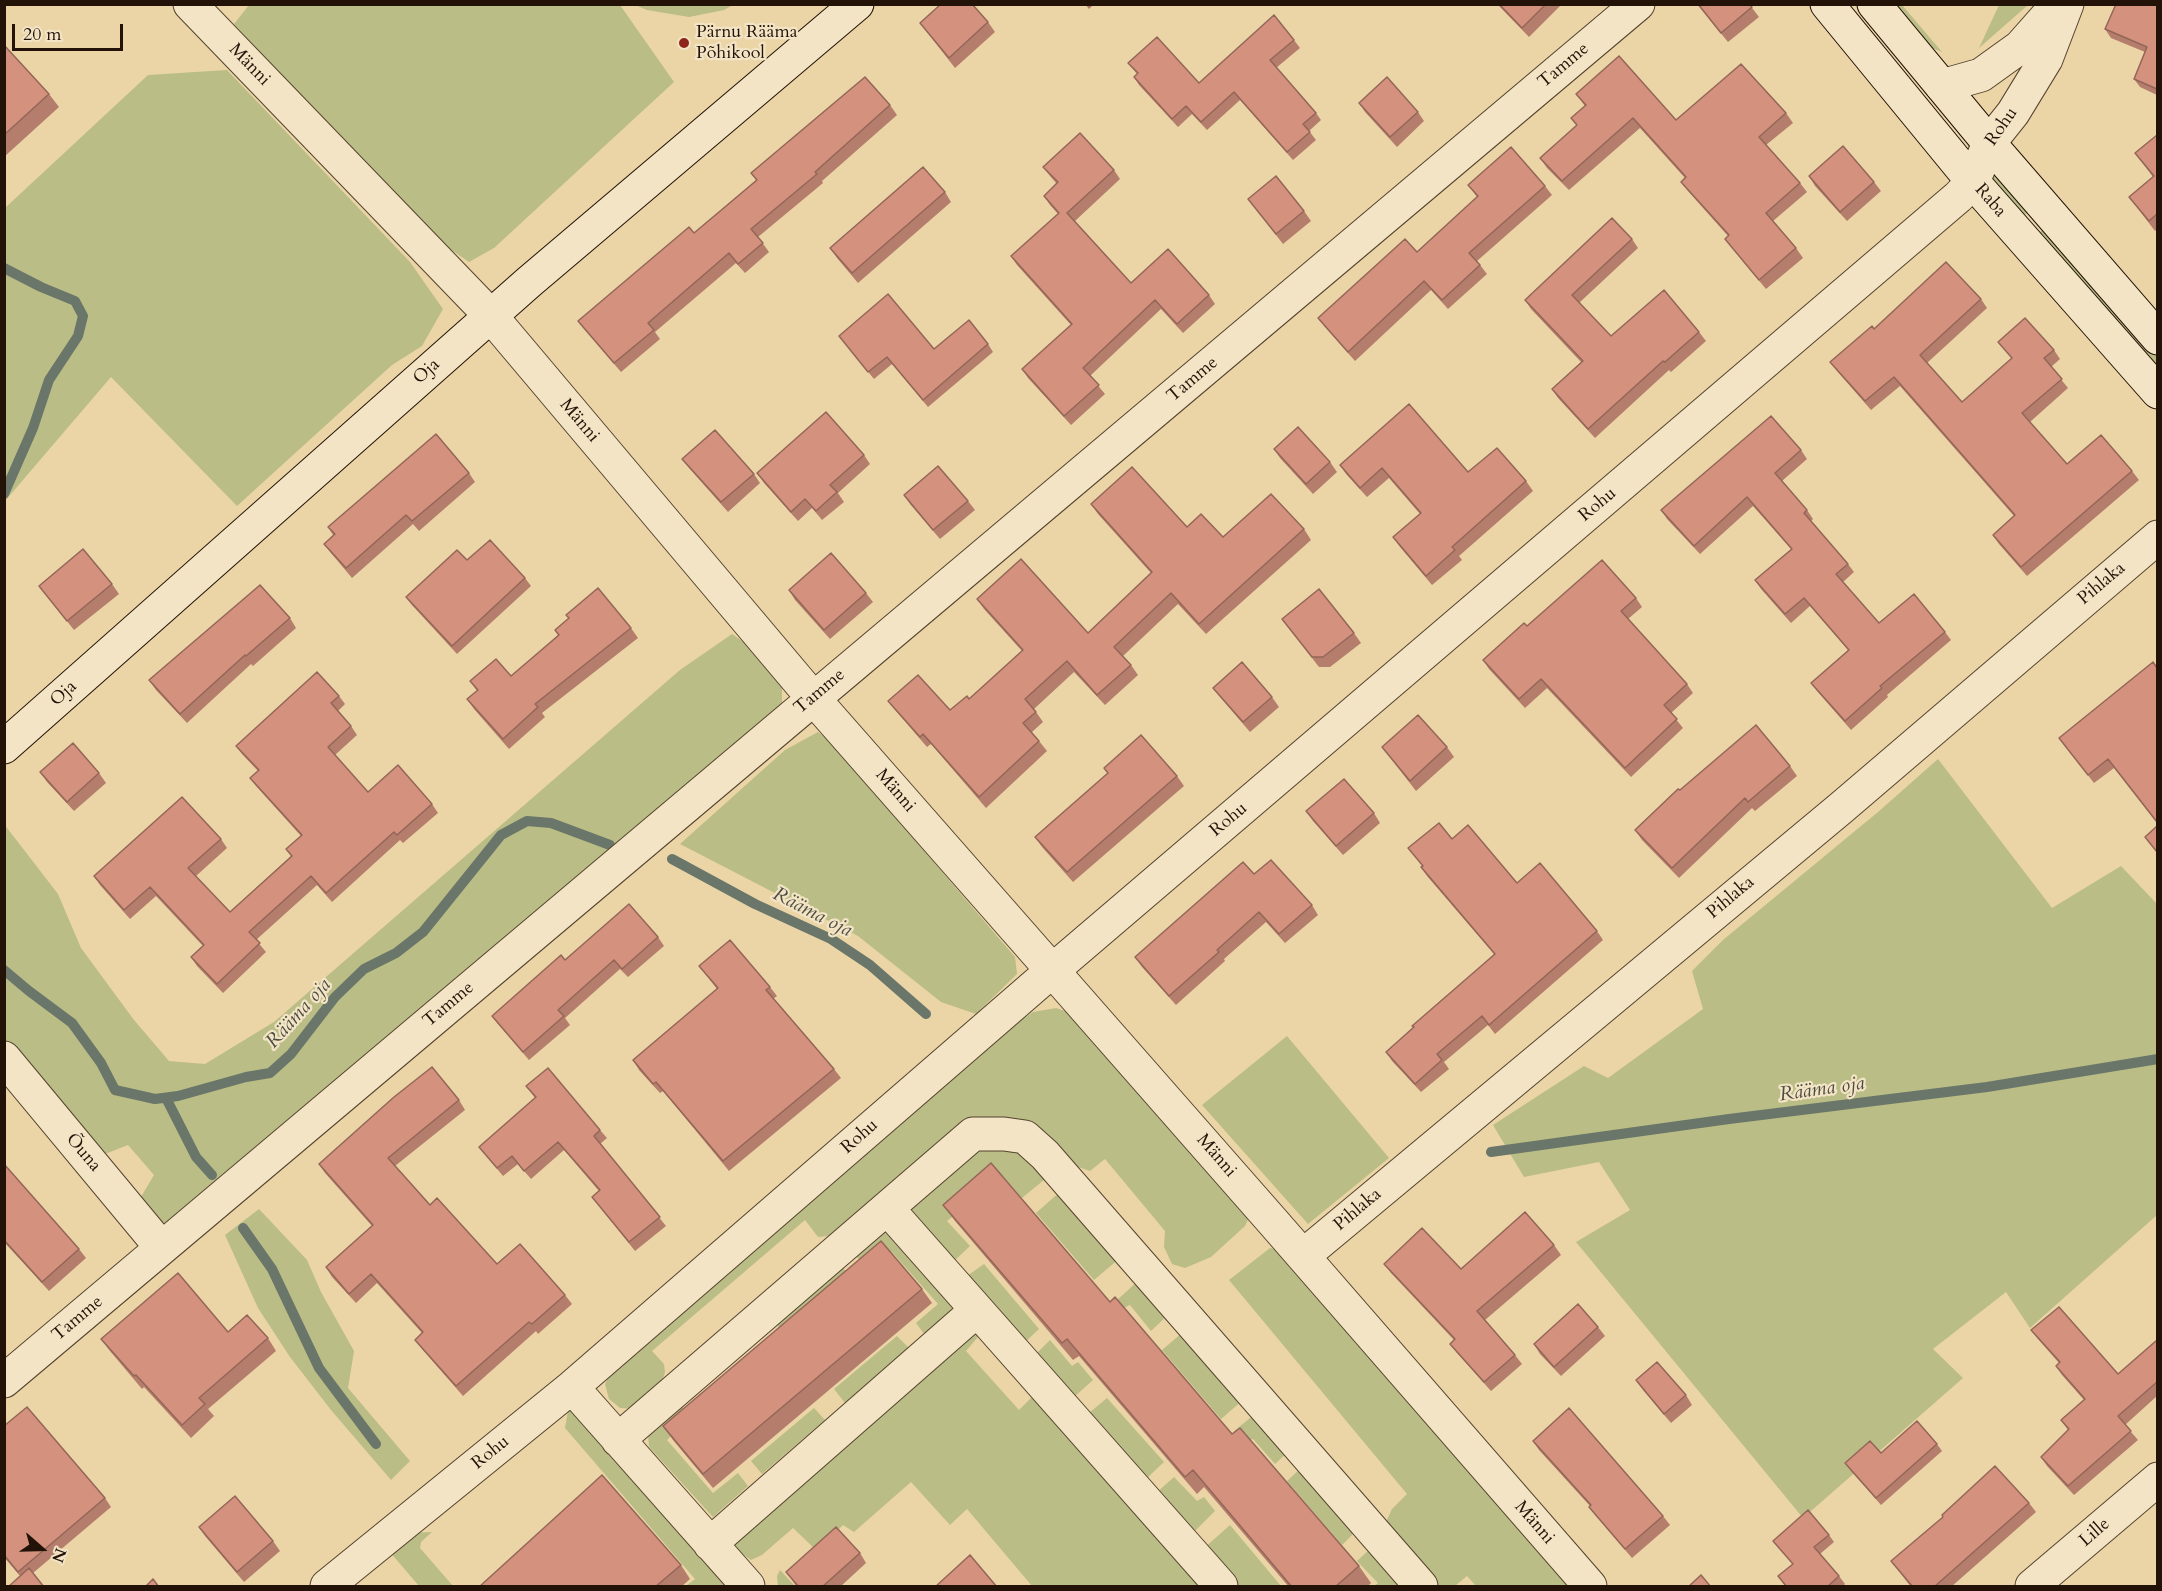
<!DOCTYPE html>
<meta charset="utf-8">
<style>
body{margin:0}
#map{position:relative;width:2162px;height:1591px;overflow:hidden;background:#ebd5a6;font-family:Cardo,serif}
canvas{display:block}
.frame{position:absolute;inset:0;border:6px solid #231207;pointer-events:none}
.north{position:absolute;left:12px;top:1519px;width:60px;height:60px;-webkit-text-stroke:4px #f2e4c5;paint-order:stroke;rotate:110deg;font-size:16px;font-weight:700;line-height:24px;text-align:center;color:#231207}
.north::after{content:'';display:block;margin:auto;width:21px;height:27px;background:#231207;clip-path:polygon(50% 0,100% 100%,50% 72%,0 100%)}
.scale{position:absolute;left:12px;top:24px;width:111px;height:27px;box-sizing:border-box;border:3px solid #231207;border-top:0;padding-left:8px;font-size:18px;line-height:21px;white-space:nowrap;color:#231207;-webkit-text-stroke:4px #f2e4c5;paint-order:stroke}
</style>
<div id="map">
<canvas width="2162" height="1591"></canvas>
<div class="frame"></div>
<div class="north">N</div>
<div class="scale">20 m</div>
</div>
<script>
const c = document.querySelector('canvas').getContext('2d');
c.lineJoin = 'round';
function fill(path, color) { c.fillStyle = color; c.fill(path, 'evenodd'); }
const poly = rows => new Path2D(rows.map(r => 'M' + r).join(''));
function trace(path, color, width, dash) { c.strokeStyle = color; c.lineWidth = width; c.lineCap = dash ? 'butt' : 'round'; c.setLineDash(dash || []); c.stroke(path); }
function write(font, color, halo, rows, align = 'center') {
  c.font = font + ' Cardo,serif'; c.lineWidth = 4.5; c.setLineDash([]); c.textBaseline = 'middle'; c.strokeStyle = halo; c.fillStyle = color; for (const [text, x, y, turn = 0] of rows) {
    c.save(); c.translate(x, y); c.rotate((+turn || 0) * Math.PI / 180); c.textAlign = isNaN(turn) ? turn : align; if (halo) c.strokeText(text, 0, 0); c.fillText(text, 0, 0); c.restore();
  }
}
const green = poly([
 [249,5,620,5,674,82,494,248,469,262,431,236,234,24],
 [635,5,635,4,733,5,724,10,689,17,647,10],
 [1892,5,1902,5,1942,52,1925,45],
 [1999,5,2028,5,1979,48],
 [227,70,410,262,443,309,422,346,392,365,237,506,111,377,5,501,5,208,148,75],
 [1991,170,2031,210,2020,218,1987,176],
 [2045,227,2157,357,2157,377,2036,236],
 [732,634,754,649,782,684,782,706,169,1230,141,1197,154,1175,128,1145,105,1154,5,1042,4,824,58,894,81,948,134,1020,169,1061,205,1064,274,1022,680,670],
 [818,732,830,741,1015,957,1017,974,976,1014,941,1002,858,936,680,844,785,750],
 [1938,759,2052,908,2121,866,2157,904,2157,1215,2030,1328,2006,1292,1933,1349,1963,1378,1803,1518,1576,1242,1630,1210,1599,1162,1524,1177,1493,1125,1584,1066,1608,1078,1703,1009,1692,971,1723,940,1878,812],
 [1056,1008,1074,1014,1252,1211,1245,1226,1211,1257,1185,1268,1172,1264,1164,1247,1165,1231,1105,1159,1090,1171,1067,1163,1015,1122,842,1231,829,1236,818,1237,805,1220,652,1351,664,1364,665,1372,661,1385,638,1409,620,1408,609,1399,605,1384,612,1370,1005,1031,1033,1012],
 [1287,1036,1389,1158,1308,1224,1202,1105],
 [1002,1141,1050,1175,1022,1198,1003,1176,947,1221,970,1246,951,1264,909,1216,909,1200,973,1149],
 [1062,1190,1120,1258,1094,1280,1036,1213],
 [259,1209,307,1260,321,1292,354,1351,348,1388,410,1461,391,1480,331,1410,290,1357,258,1308,225,1235],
 [886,1228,956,1306,949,1315,925,1335,916,1323,938,1304,892,1252,868,1270,851,1250],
 [1270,1248,1282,1250,1571,1586,1476,1586,1467,1576,1455,1586,1432,1586,1386,1522,1392,1509,1407,1494,1229,1280],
 [839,1263,853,1280,787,1338,773,1319],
 [984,1264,1039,1329,1022,1345,964,1278],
 [1139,1280,1170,1313,1151,1331,1130,1305,1122,1309,1116,1301],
 [976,1323,983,1331,966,1351,1019,1410,1036,1393,1207,1586,1032,1586,967,1509,950,1525,911,1482,854,1532,843,1525,817,1551,793,1528,762,1555,751,1560,737,1550,730,1541],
 [1182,1333,1243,1400,1221,1419,1162,1350],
 [897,1336,909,1348,845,1403,834,1389],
 [1050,1340,1072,1366,1078,1362,1093,1380,1073,1398,1034,1356],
 [1107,1398,1164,1462,1145,1480,1089,1413],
 [677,1401,691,1417,667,1440,713,1493,738,1473,748,1486,713,1517,649,1447,648,1434],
 [569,1405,732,1586,686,1586,695,1579,565,1428],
 [814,1408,825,1420,762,1474,751,1461],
 [1255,1414,1289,1451,1275,1464,1253,1439,1243,1443,1234,1431],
 [1301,1468,1357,1530,1342,1545,1287,1481],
 [1174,1477,1197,1501,1204,1497,1215,1511,1193,1533,1156,1493],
 [1230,1525,1281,1586,1235,1586,1202,1550],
 [432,1532,421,1542,420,1548,453,1586,419,1586,389,1551,411,1533],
 [1371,1548,1403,1586,1374,1586,1378,1583,1357,1561],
 [780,1570,795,1586,778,1586,777,1576]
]);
const stream = poly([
 [4,268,41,287,75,301,83,316,78,336,49,380,33,428,4,494],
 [672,859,755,904,831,939,870,965,926,1014],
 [4,970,29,991,72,1023,101,1063,115,1090,155,1099,178,1096,246,1077,270,1073,291,1054,335,997,364,969,396,953,423,932,501,835,527,821,551,823,610,845],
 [166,1098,196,1157,212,1175],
 [1491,1152,1729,1119,1987,1087,2158,1059],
 [243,1228,272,1269,319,1368,376,1444]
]);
const street = poly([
 [190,4,490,315,813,698,1274,1223,1590,1586],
 [1942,86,1981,75,2020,47,2058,4],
 [4,1058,161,1247],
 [887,1208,1221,1586],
 [1303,1256,1841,808,2158,537],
 [4,1381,1638,4],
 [572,1387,748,1586],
 [618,1440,973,1134,1004,1134,1025,1137,1045,1155,1421,1586],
 [710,1544,977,1310],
 [327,1586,572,1387,1053,970,1958,197,1973,182,1989,143,2013,113,2046,59,2067,4],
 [2032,1586,2158,1479]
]);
const secondary = poly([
 [1827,4,1973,182,2158,392],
 [1874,4,1989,143,2158,338],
 [4,747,529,282,857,4]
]);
const wall = poly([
 [1085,4,1094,4,1089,9],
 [1497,4,1559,4,1560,6,1529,37],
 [1697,4,1749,4,1759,17,1728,42],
 [2157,4,2157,95,2140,87,2134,79,2145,52,2111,38,2105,29],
 [988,22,995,32,955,68,920,23],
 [1294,40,1300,48,1276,68,1316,113,1321,120,1309,131,1316,140,1293,160,1240,100,1207,130,1192,114,1178,127,1139,85,1134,77,1137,74,1128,63,1199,83],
 [4,45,49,94,59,107,4,157],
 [1576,94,1676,120,1786,113,1793,123,1766,145,1800,183,1807,192,1773,221,1796,248,1803,258,1766,289,1732,248,1725,239,1728,236,1688,191,1681,182,1685,178,1640,128,1569,190,1547,168,1540,158,1577,126,1571,118,1585,106],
 [1359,103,1418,112,1424,121,1397,147,1365,112],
 [890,105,897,115,822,181,823,183,758,237,769,252,745,273,736,263,655,332,660,339,621,372,585,330,578,321,694,233,756,180,751,173],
 [2157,135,2157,229,2155,231,2129,197,2153,177,2135,153],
 [1043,167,1114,170,1120,179,1075,221,1131,283,1209,295,1215,304,1183,333,1161,309,1090,376,1105,394,1071,425,1028,378,1022,369,1071,325,1017,265,1011,256,1058,214,1050,205,1044,196,1057,184,1050,176],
 [1809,176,1874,182,1881,191,1847,221,1815,186],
 [1468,185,1545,186,1552,195,1477,261,1487,274,1448,309,1431,290,1355,361,1325,327,1318,318,1417,252,1477,197],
 [945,192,951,202,858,283,837,258,830,248],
 [1248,199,1304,211,1311,221,1283,244],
 [1632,239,1638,248,1579,303,1611,336,1699,332,1706,341,1671,372,1669,370,1595,438,1558,398,1552,389,1581,362,1531,309,1525,300],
 [1981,299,1987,308,1927,363,1962,402,2012,359,1998,342,2054,350,2060,359,2051,367,2068,388,2030,422,2067,464,2132,471,2139,480,2027,576,1999,544,1993,535,2014,516,1900,386,1871,410,1837,371,1830,362,1874,329],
 [839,336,934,349,988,344,993,352,928,407,892,364,874,379],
 [1274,449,1330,462,1337,472,1313,494,1280,458],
 [1801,450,1807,459,1782,481,1807,510,1813,519,1811,521,1848,564,1854,572,1843,582,1879,623,1945,632,1951,640,1887,695,1888,697,1851,730,1817,691,1811,683,1848,650,1810,606,1791,623,1761,589,1755,580,1791,549,1753,506,1700,554,1667,519,1661,510],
 [864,455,870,464,838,493,844,502,822,520,812,508,798,521,764,483,757,473],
 [682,459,754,474,760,483,728,512,689,468],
 [1340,465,1468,472,1526,481,1533,491,1459,556,1462,560,1432,585,1400,547,1393,537,1420,514,1389,478,1367,497,1346,474],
 [469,473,475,482,419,531,413,524,352,578,331,553,324,544,333,535,328,527],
 [904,495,968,501,975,510,940,539,910,504],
 [1091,504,1187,527,1223,537,1304,529,1311,540,1206,634,1178,604,1123,656,1131,665,1138,675,1105,705,1074,672,1034,709,1043,722,1032,732,1039,741,1047,751,986,808,931,744,927,747,896,711,888,701,950,710,969,699,1022,651,984,609,977,599,1088,633,1151,573,1098,514],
 [525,578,531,586,457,654,411,604,406,597],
 [112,584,119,594,74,630,39,586],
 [789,590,866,593,873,602,830,639,795,600],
 [1636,598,1642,607,1628,619,1687,684,1693,693,1671,713,1683,728,1631,777,1547,688,1525,708,1489,669,1483,660,1527,626],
 [290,618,296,628,253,666,251,664,187,723,156,690,149,680],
 [1282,619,1354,633,1361,643,1330,667,1319,667],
 [631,628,638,638,542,713,545,717,509,749,474,709,467,699,477,691,470,681,511,676,558,635,555,630],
 [2157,668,2157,823,2114,768,2094,783,2059,738],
 [1213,688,1272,697,1279,707,1250,732,1220,697],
 [339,696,345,704,338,711,351,726,357,735,335,755,368,792,432,804,438,813,403,843,400,840,332,902,317,885,256,940,266,952,223,993,197,966,191,957,203,946,156,896,130,919,100,885,94,876,221,839,227,848,196,876,230,912,291,856,286,849,301,836,256,786,250,778,258,771,242,754,236,746],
 [1382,747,1447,747,1454,757,1416,791],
 [1790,766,1797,776,1755,811,1752,808,1679,878,1642,840,1635,830,1680,790],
 [1104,768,1177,776,1184,786,1073,882,1042,847,1035,837,1108,774],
 [40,772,99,773,106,783,74,811,47,782],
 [1306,811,1374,813,1380,823,1343,855,1313,821],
 [1452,839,1517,883,1597,931,1603,940,1495,1034,1488,1025,1444,1062,1449,1069,1421,1092,1392,1061,1386,1052,1494,954,1427,876,1421,867,1423,866,1408,848],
 [1254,874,1312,905,1318,915,1285,943,1266,922,1224,959,1225,961,1176,1005,1142,967,1135,957],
 [658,937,664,946,628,977,620,969,565,1018,570,1025,529,1060,498,1024,492,1016,565,960],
 [699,966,770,987,777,996,773,999,834,1069,841,1078,729,1171,663,1091,660,1093,639,1070,633,1060,717,989],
 [526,1086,600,1130,607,1138,600,1144,666,1226,635,1251,592,1197,599,1191,564,1150,531,1179,518,1164,503,1176,479,1147,535,1098],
 [459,1100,465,1110,395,1166,430,1205,497,1264,565,1295,572,1304,538,1334,536,1331,463,1396,422,1349,415,1340,422,1333,377,1283,356,1303,332,1277,326,1267,372,1226,325,1173,319,1164],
 [4,1164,79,1249,86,1258,49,1291,4,1242],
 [943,1205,1110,1302,1232,1434,1359,1566,1371,1583,1367,1587,1289,1587,1204,1487,1197,1494,1079,1356,1073,1360,955,1221],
 [1554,1245,1561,1255,1485,1320,1515,1355,1522,1364,1491,1391,1457,1353,1450,1344,1454,1340,1391,1273,1384,1264,1461,1269],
 [922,1289,932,1303,713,1488,673,1440,663,1426],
 [1598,1327,1605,1336,1561,1376,1540,1354,1534,1344],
 [2031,1330,2118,1374,2157,1340,2157,1396,2125,1425,2138,1440,2074,1495,2047,1466,2041,1457,2068,1430,2061,1420,2084,1400,2062,1375,2056,1366,2059,1363,2038,1339],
 [228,1332,268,1338,276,1351,208,1409,214,1416,191,1438,144,1387,142,1389,110,1351,101,1339],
 [1636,1380,1686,1395,1692,1405,1671,1423,1643,1390],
 [4,1426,105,1498,111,1507,33,1573,20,1576,4,1557],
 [1533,1441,1663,1516,1670,1525,1632,1558,1596,1516,1589,1507,1590,1506,1539,1450],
 [1937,1444,1942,1451,1881,1505,1851,1471,1845,1463,1881,1453],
 [2029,1503,2036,1512,1951,1587,1911,1587,1891,1561],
 [199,1527,273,1541,280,1551,244,1582,205,1536],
 [1829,1535,1834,1542,1820,1554,1839,1576,1845,1584,1842,1587,1786,1587,1778,1576,1793,1564,1773,1541],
 [860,1553,866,1563,840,1587,797,1587,786,1572],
 [681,1565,690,1579,681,1587,479,1587]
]);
const building = poly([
 [941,4,972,4,988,22,949,58,920,23,941,4],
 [1499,4,1546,4,1522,28,1499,4],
 [1698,4,1749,4,1752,7,1721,33,1698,4],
 [2116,4,2157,4,2157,89,2134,79,2147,47,2105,29,2116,4],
 [1274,15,1294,40,1270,60,1316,113,1303,124,1310,132,1287,152,1234,92,1201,122,1186,106,1172,119,1134,77,1138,73,1128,63,1157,37,1199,83,1274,15],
 [4,45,49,94,4,135,4,45],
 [1619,56,1676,120,1741,64,1786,113,1759,137,1800,183,1766,213,1796,248,1759,280,1725,239,1729,235,1681,182,1686,177,1633,118,1562,181,1540,158,1577,125,1571,118,1586,105,1576,94,1619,56],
 [865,77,890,105,815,172,817,174,751,229,763,243,738,264,729,253,648,323,654,330,614,363,578,321,689,227,694,233,757,180,751,173,865,77],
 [1387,77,1418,112,1390,137,1359,103,1387,77],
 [1080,133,1114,170,1067,213,1131,283,1168,249,1209,295,1177,324,1155,300,1083,368,1099,385,1064,416,1022,369,1072,324,1011,256,1059,213,1044,196,1058,182,1043,167,1080,133],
 [2157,135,2157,214,2149,221,2129,197,2154,176,2135,153,2157,135],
 [1843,146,1874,182,1840,212,1809,176,1843,146],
 [1511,147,1545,186,1469,253,1480,265,1442,300,1424,281,1348,352,1318,318,1405,239,1417,252,1478,196,1468,185,1511,147],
 [923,167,945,192,852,273,830,248,923,167],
 [1276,176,1304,211,1276,234,1248,199,1276,176],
 [1612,218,1632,239,1572,295,1611,336,1664,290,1699,332,1665,362,1663,361,1588,429,1552,389,1583,361,1525,300,1612,218],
 [1946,262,1981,299,1920,355,1962,402,2012,358,1998,342,2025,318,2054,350,2044,358,2062,379,2022,413,2067,464,2101,435,2132,471,2021,567,1993,535,2015,515,1894,377,1865,401,1830,362,1872,326,1874,329,1946,262],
 [888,294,934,349,969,320,988,344,923,400,887,357,868,372,839,336,888,294],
 [1409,404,1468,472,1497,448,1526,481,1452,547,1455,550,1426,576,1393,537,1421,513,1382,468,1360,488,1340,465,1409,404],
 [826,412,864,455,830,485,837,492,816,511,805,499,791,512,757,473,826,412],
 [1771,416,1801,450,1775,473,1807,510,1804,513,1848,564,1836,574,1879,623,1914,594,1945,632,1880,686,1882,688,1845,721,1811,683,1849,650,1804,598,1785,614,1755,580,1792,549,1747,497,1694,546,1661,510,1771,416],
 [1298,427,1330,462,1306,484,1274,449,1298,427],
 [715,430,754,474,721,502,682,459,715,430],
 [436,434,469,473,412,521,406,515,346,568,324,544,335,534,328,527,436,434],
 [938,466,968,501,933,530,904,495,938,466],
 [1132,467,1187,527,1201,514,1223,537,1271,494,1304,529,1199,624,1171,593,1114,647,1131,665,1097,695,1067,661,1025,699,1036,712,1023,723,1039,741,979,797,923,734,920,737,888,701,918,675,950,710,967,696,969,699,1023,650,977,599,1021,559,1088,633,1152,572,1091,504,1132,467],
 [490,540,525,578,452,646,406,597,457,550,467,560,490,540],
 [83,549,112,584,67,621,39,586,83,549],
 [831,553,866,593,824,630,789,590,831,553],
 [1602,560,1636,598,1621,611,1687,684,1664,705,1677,719,1625,768,1541,679,1519,699,1483,660,1524,623,1527,626,1602,560],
 [260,585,290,618,246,656,245,655,180,714,149,680,260,585],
 [598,588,631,628,535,704,538,707,503,739,467,699,478,690,470,681,496,659,511,676,559,635,555,630,569,618,566,615,598,588],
 [1319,589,1354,633,1323,657,1312,657,1282,619,1319,589],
 [1242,662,1272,697,1243,722,1213,688,1242,662],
 [2153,662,2157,668,2157,822,2108,759,2088,775,2059,738,2153,662],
 [317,672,339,696,331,703,351,726,328,747,368,792,398,765,432,804,397,835,394,832,326,893,311,876,249,932,260,943,217,984,191,957,204,945,150,887,124,910,94,876,182,797,221,839,188,868,230,912,292,856,286,849,302,835,250,778,259,770,236,746,317,672],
 [1418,715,1447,747,1410,781,1382,747,1418,715],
 [1756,725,1790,766,1748,802,1745,798,1672,868,1635,830,1678,789,1680,790,1756,725],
 [1141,735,1177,776,1067,872,1035,837,1108,773,1104,768,1141,735],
 [73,743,99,773,67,802,40,772,73,743],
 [1344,779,1374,813,1336,846,1306,811,1344,779],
 [1439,823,1452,839,1468,825,1517,883,1540,863,1597,931,1489,1025,1482,1016,1437,1054,1442,1060,1415,1084,1386,1052,1414,1027,1412,1026,1495,954,1421,867,1423,866,1408,848,1439,823],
 [2157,826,2157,852,2145,837,2157,826],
 [1271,860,1312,905,1279,934,1259,912,1217,950,1219,952,1169,996,1135,957,1243,862,1254,874,1271,860],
 [629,904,658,937,622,969,614,960,558,1010,564,1016,523,1052,492,1016,561,955,565,960,629,904],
 [730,940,770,987,766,990,834,1069,723,1161,656,1082,653,1084,633,1060,718,988,699,966,730,940],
 [432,1067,459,1100,388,1158,430,1205,437,1198,497,1264,520,1244,565,1295,532,1324,529,1322,456,1386,415,1340,423,1332,371,1274,349,1294,326,1267,373,1225,319,1164,394,1097,432,1067],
 [548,1068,600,1130,594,1136,660,1217,629,1242,592,1197,600,1190,558,1142,524,1171,512,1156,497,1168,479,1147,536,1097,526,1086,548,1068],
 [991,1163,1110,1302,1115,1297,1232,1434,1240,1428,1359,1566,1335,1587,1292,1587,1193,1470,1185,1477,1067,1339,1062,1343,943,1205,991,1163],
 [4,1164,79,1249,42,1282,4,1240,4,1164],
 [1525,1212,1554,1245,1477,1311,1515,1355,1484,1382,1450,1344,1455,1339,1384,1264,1422,1228,1461,1269,1525,1212],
 [881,1241,922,1289,703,1474,663,1426,881,1241],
 [178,1273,228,1332,247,1315,268,1338,199,1398,205,1404,182,1425,136,1375,134,1376,101,1339,178,1273],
 [1578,1304,1598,1327,1554,1367,1534,1344,1578,1304],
 [2059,1307,2118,1374,2157,1340,2157,1382,2118,1416,2131,1431,2068,1486,2041,1457,2069,1429,2061,1420,2085,1399,2056,1366,2060,1362,2031,1330,2059,1307],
 [1657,1362,1686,1395,1664,1414,1636,1380,1657,1362],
 [27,1407,105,1498,18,1572,4,1555,4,1426,27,1407],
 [1569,1408,1663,1516,1625,1549,1589,1507,1591,1505,1533,1441,1569,1408],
 [1917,1421,1937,1444,1876,1498,1845,1463,1870,1441,1881,1453,1917,1421],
 [1995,1466,2029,1503,1934,1587,1913,1587,1891,1561,1943,1517,1942,1515,1995,1466],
 [602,1475,681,1565,655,1587,479,1587,602,1475],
 [235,1496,273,1541,237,1572,199,1527,235,1496],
 [1808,1510,1829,1535,1814,1547,1839,1576,1827,1587,1787,1587,1778,1576,1793,1564,1773,1541,1808,1510],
 [836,1527,860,1553,822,1587,799,1587,786,1572,836,1527],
 [970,1555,997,1587,935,1587,970,1555],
 [29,1568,44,1587,8,1587,29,1568],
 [1701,1575,1711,1587,1688,1587,1701,1575],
 [153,1579,159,1587,145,1587,153,1579]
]);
const markers = [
 [684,43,6,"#8f2418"]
];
const poiNames = [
 ["Pärnu Rääma",696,33],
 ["Põhikool",696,54]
];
const streetNames = [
 ["Männi",249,65,46],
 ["Tamme",1564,66,-40],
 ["Rohu",2002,127,-55],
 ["Raba",1990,201,49],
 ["Oja",427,372,-42],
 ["Tamme",1193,380,-40],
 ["Männi",579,421,50],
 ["Rohu",1598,505,-40],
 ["Pihlaka",2102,584,-40],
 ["Tamme",820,692,-40],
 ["Oja",64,694,-42],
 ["Männi",895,791,49],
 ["Rohu",1229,820,-40],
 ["Pihlaka",1731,898,-40],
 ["Tamme",449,1005,-40],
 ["Rohu",860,1137,-41],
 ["Õuna",83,1153,50],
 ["Männi",1216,1156,49],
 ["Pihlaka",1358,1210,-40],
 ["Tamme",78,1319,-40],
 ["Rohu",491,1453,-39],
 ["Männi",1534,1523,49],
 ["Lille",2095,1533,-41]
];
const waterNames = [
 ["Rääma oja",812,913,27],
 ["Rääma oja",299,1014,-48],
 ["Rääma oja",1822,1090,-8]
];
fill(green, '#babd85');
trace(stream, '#697669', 10);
trace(street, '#55432f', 35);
trace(secondary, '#231207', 35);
trace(street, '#f2e4c5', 33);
trace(secondary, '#f2e4c5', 33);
fill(wall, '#b57d6c');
fill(building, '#d3917e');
trace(building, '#946658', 1.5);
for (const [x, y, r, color] of markers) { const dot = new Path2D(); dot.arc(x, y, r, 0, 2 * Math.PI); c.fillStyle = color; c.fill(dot); trace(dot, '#f2e4c5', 2); }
write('18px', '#231207', '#f2e4c5', poiNames, 'left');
write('18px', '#231207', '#f2e4c5', streetNames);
write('italic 20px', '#4c4c40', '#f2e4c5', waterNames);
</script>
